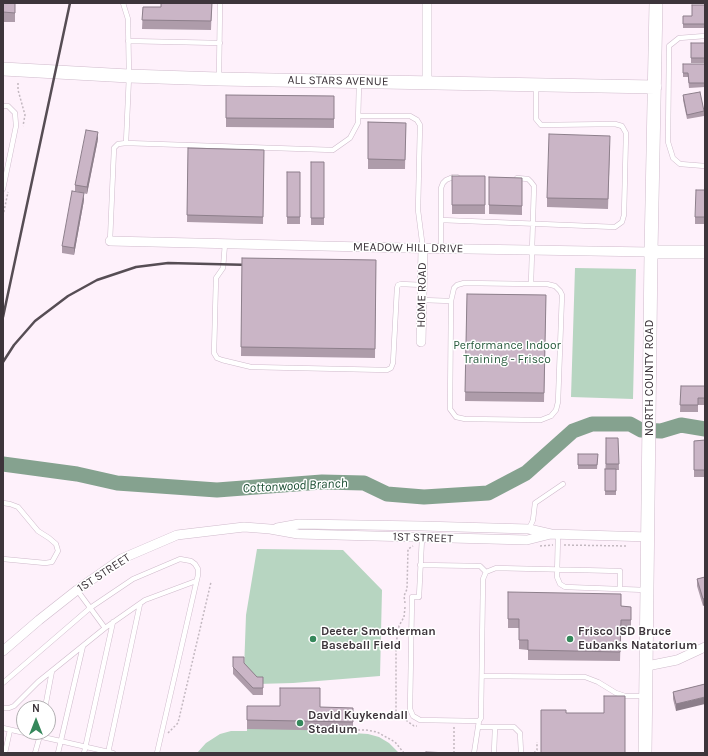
<!DOCTYPE html>
<style>
body{margin:0}
#map{position:relative;width:708px;height:756px;overflow:hidden;background:#fef1fb;font-family:Karla,sans-serif}
canvas{display:block}
.frame{position:absolute;inset:0;border:4px solid #3d353b;pointer-events:none}
.north{position:absolute;left:16px;top:700px;width:40px;height:40px;box-sizing:border-box;background:#fff;border:1px solid #b1aeb1;border-radius:50%;rotate:0deg;font-size:11px;font-weight:700;line-height:16px;text-align:center;color:#3d353b}
.north::after{content:'';display:block;margin:auto;width:14px;height:18px;background:#35885b;clip-path:polygon(50% 0,100% 100%,50% 72%,0 100%)}
</style>
<div id="map">
<canvas width="708" height="756"></canvas>
<div class="frame"></div>
<div class="north">N</div>
</div>
<script>
const c = document.querySelector('canvas').getContext('2d');
c.lineJoin = 'round';
function fill(path, color) { c.fillStyle = color; c.fill(path, 'evenodd'); }
const poly = rows => new Path2D(rows.map(r => 'M' + r).join(''));
function trace(path, color, width, dash) { c.strokeStyle = color; c.lineWidth = width; c.lineCap = dash ? 'butt' : 'round'; c.setLineDash(dash || []); c.stroke(path); }
function write(font, color, halo, rows, align = 'center') {
  c.font = font + ' Karla,sans-serif'; c.lineWidth = 3; c.setLineDash([]); c.textBaseline = 'middle'; c.strokeStyle = halo; c.fillStyle = color; for (const [text, x, y, turn = 0] of rows) {
    c.save(); c.translate(x, y); c.rotate((+turn || 0) * Math.PI / 180); c.textAlign = isNaN(turn) ? turn : align; if (halo) c.strokeText(text, 0, 0); c.fillText(text, 0, 0); c.restore();
  }
}
const green = poly([
 [575,268,636,269,633,399,571,397],
 [257,549,343,550,382,590,380,676,293,683,257,684,244,670,246,615],
 [280,697,320,697,320,716,353,717,353,733,368,734,379,737,389,743,399,753,197,753,206,743,220,734,231,731,247,731,247,715,280,715]
]);
const river = poly([
 [3,464,77,474,117,483,217,490,322,482,364,483,387,494,424,497,488,493,526,473,573,431,592,424,630,424,641,430,661,431,681,425,705,429]
]);
const path = poly([
 [18,83,18,90,25,115,23,126],
 [3,216,8,192],
 [564,545,626,546],
 [540,546,553,545],
 [405,603,404,596,407,589,408,549,413,546],
 [405,607,404,617,399,626,396,644,396,713,414,726,417,726],
 [354,730,366,730,377,732,395,742,404,753],
 [168,733,178,723,211,582],
 [404,753,419,753],
 [454,753,454,727],
 [534,753,537,750,537,742]
]);
const lane = poly([
 [705,36,679,38,669,46,668,142,673,158,680,164,705,166],
 [128,41,220,43],
 [219,77,220,3],
 [3,106,8,106,15,113,16,126,3,189],
 [359,116,410,116,417,120,420,125,418,210,423,249],
 [126,143,333,150,350,138,358,123,359,83],
 [517,178,528,179,531,182,534,186,531,284,547,284,555,286,560,291,562,295,558,402,556,410,551,416,541,420,465,419,456,417,450,409,451,301,454,288,457,285,464,283,531,284],
 [441,220,615,227,622,222,624,215,626,133,622,126,615,124,541,125,536,119,536,85],
 [110,241,114,148,118,144,126,143,129,76,128,19,123,3],
 [225,244,223,268,216,278,214,353,217,358,222,360,251,367,387,370,391,368,393,363,397,288,398,285,401,284,423,285],
 [441,249,441,188,443,183,446,180,453,177,457,177],
 [422,300,451,301],
 [3,503,10,504,18,507,38,531,49,538,56,544,58,551,52,562,45,563,3,559],
 [529,529,533,520,535,503,563,484],
 [558,535,557,577,560,584,565,587,646,590],
 [422,538,419,597,412,597,410,709,413,716,420,720,479,721],
 [420,565,480,566,486,572],
 [77,590,105,628],
 [482,676,585,677,598,682,616,693,625,696,645,696],
 [3,683,90,608,133,579,180,559,191,561,195,564,198,569,198,575,157,753],
 [3,708,9,708,14,706,38,682,105,628,145,600,196,581],
 [45,708,52,671],
 [479,727,514,727,520,733,521,753],
 [3,728,113,753],
 [5,753,10,730],
 [35,753,41,732],
 [58,753,83,646],
 [84,753,113,622],
 [108,753,140,604],
 [474,753,479,721,481,718,483,579,486,572,496,568,620,571,620,589],
 [494,753,495,727]
]);
const street = poly([
 [427,3,427,83],
 [110,241,407,248,651,252],
 [421,342,423,249],
 [277,528,299,524,422,526,529,529,551,534,649,537],
 [3,651,39,620,77,590,121,559,177,535,244,527,270,529,298,534,527,540,551,534],
 [647,666,677,660,705,647]
]);
const secondary = poly([
 [3,69,129,76,219,79,655,87],
 [651,252,705,252],
 [645,753,651,252,656,3]
]);
const rail = poly([
 [3,317,70,3],
 [3,362,14,345,35,321,68,296,97,280,136,267,168,263,252,265]
]);
const wall = poly([
 [3,3,15,3,15,22,3,22],
 [212,3,211,30,142,29,143,7,161,7],
 [705,5,705,28,683,28,683,16,692,16],
 [691,43,705,43,705,63,691,63],
 [683,64,705,64,705,87,689,88,688,77,683,77],
 [226,95,334,96,334,128,226,127],
 [683,95,704,111,704,116,687,119,683,100],
 [368,122,406,123,405,169,368,169],
 [98,139,87,194,75,191,75,185],
 [610,145,608,209,547,207,547,198],
 [188,148,264,150,263,224,187,222],
 [311,162,324,162,324,225,311,225],
 [287,172,300,172,300,224,287,224],
 [452,176,485,176,485,214,452,214],
 [489,177,522,178,522,215,489,214],
 [705,190,705,224,695,224,695,217],
 [84,200,74,255,62,253,62,246],
 [242,258,376,260,375,358,241,356],
 [467,294,546,295,544,402,465,401],
 [681,386,705,386,705,405,698,405,698,412,680,412],
 [606,438,618,438,619,470,616,470,616,495,605,495],
 [705,440,705,477,694,477,694,441],
 [578,454,598,454,597,469,578,469],
 [705,577,703,606,697,586,697,579],
 [508,592,621,606,631,607,631,629,621,629,620,661,528,660,528,650,519,649,519,628,508,628],
 [233,657,244,663,257,677,263,677,263,695,253,695,233,674],
 [705,684,676,711,673,699,673,692],
 [247,706,353,708,353,731,247,729]
]);
const shadedWall = poly([
 [98,132,98,139,87,194,87,187],
 [84,193,84,200,74,255,74,248],
 [705,598,705,605,703,606,703,599],
 [705,697,705,704,676,711,676,704]
]);
const building = poly([
 [3,3,15,3,15,13,3,12,3,3],
 [161,3,212,3,211,21,142,20,143,7,161,7,161,3],
 [692,5,705,5,705,24,683,24,683,16,692,16,692,5],
 [691,43,705,43,705,58,691,58,691,43],
 [683,64,705,64,705,83,689,83,688,73,683,73,683,64],
 [700,92,704,111,687,115,683,95,700,92],
 [226,95,334,96,334,119,226,118,226,95],
 [368,122,406,123,405,160,368,159,368,122],
 [86,130,98,132,87,187,75,185,86,130],
 [549,134,610,136,608,199,547,198,549,134],
 [188,148,264,150,263,217,187,215,188,148],
 [311,162,324,162,324,218,311,218,311,162],
 [287,172,300,172,300,217,287,217,287,172],
 [452,176,485,176,485,205,452,205,452,176],
 [489,177,522,178,522,206,489,205,489,177],
 [696,190,705,190,705,217,695,217,696,190],
 [72,191,84,193,74,248,62,246,72,191],
 [242,258,376,260,375,349,241,347,242,258],
 [467,294,546,295,544,393,465,392,467,294],
 [681,386,705,386,705,398,698,398,698,405,680,405,681,386],
 [606,438,618,438,619,464,606,464,606,438],
 [705,440,705,470,694,470,694,441,705,440],
 [578,454,598,454,597,465,578,465,578,454],
 [605,469,616,469,616,491,605,491,605,469],
 [705,577,705,598,703,599,697,579,705,577],
 [508,592,621,594,621,606,631,607,631,620,621,620,620,652,528,650,528,640,519,640,519,619,508,619,508,592],
 [233,657,244,657,244,663,257,677,263,677,263,688,253,688,233,667,233,657],
 [705,684,705,697,676,704,673,692,705,684],
 [280,688,320,688,320,707,353,708,353,722,247,720,247,706,280,706,280,688],
 [604,696,625,696,625,753,541,753,541,710,566,710,566,713,604,713,604,696],
 [426,752,450,753,426,753,426,752]
]);
const markers = [
 [313,639,4,"#35885b"],
 [570,639,4,"#35885b"],
 [300,723,4,"#35885b"]
];
const streetNames = [
 ["ALL STARS AVENUE",338,81,1],
 ["MEADOW HILL DRIVE",408,248,1],
 ["HOME ROAD",422,295,-89],
 ["NORTH COUNTY ROAD",650,378,-90],
 ["1ST STREET",423,538,2],
 ["1ST STREET",104,573,-33]
];
const parkNames = [
 ["Performance Indoor",507,346],
 ["Training - Frisco",507,360]
];
const poiNames = [
 ["Deeter Smotherman",321,632],
 ["Baseball Field",321,646],
 ["Frisco ISD Bruce",578,632],
 ["Eubanks Natatorium",578,646],
 ["David Kuykendall",308,716],
 ["Stadium",308,730]
];
const waterNames = [
 ["Cottonwood Branch",295,486,-3]
];
fill(green, '#b7d5c1');
trace(river, '#85a28f', 15);
trace(lane, '#cfbacb', 5.5);
trace(street, '#cfbacb', 10);
trace(secondary, '#cfbacb', 14);
trace(path, '#c3b8c0', 1.5, [2, 2]);
trace(lane, '#fff', 4.5);
trace(street, '#fff', 9);
trace(secondary, '#fff', 13);
trace(rail, '#564d54', 2.5);
fill(wall, '#ae9caa');
fill(shadedWall, '#8d7f8b');
fill(building, '#cab5c6');
trace(building, '#8d7f8b', 1);
for (const [x, y, r, color] of markers) { const dot = new Path2D(); dot.arc(x, y, r, 0, 2 * Math.PI); c.fillStyle = color; c.fill(dot); trace(dot, '#fff', 1.5); }
write('12px', '#3d353b', '#fff', streetNames);
write('12px', '#285a3d', '#fff', parkNames);
write('bold 12px', '#3d353b', '#fff', poiNames, 'left');
write('italic 13px', '#174b2f', '#fff', waterNames);
</script>
